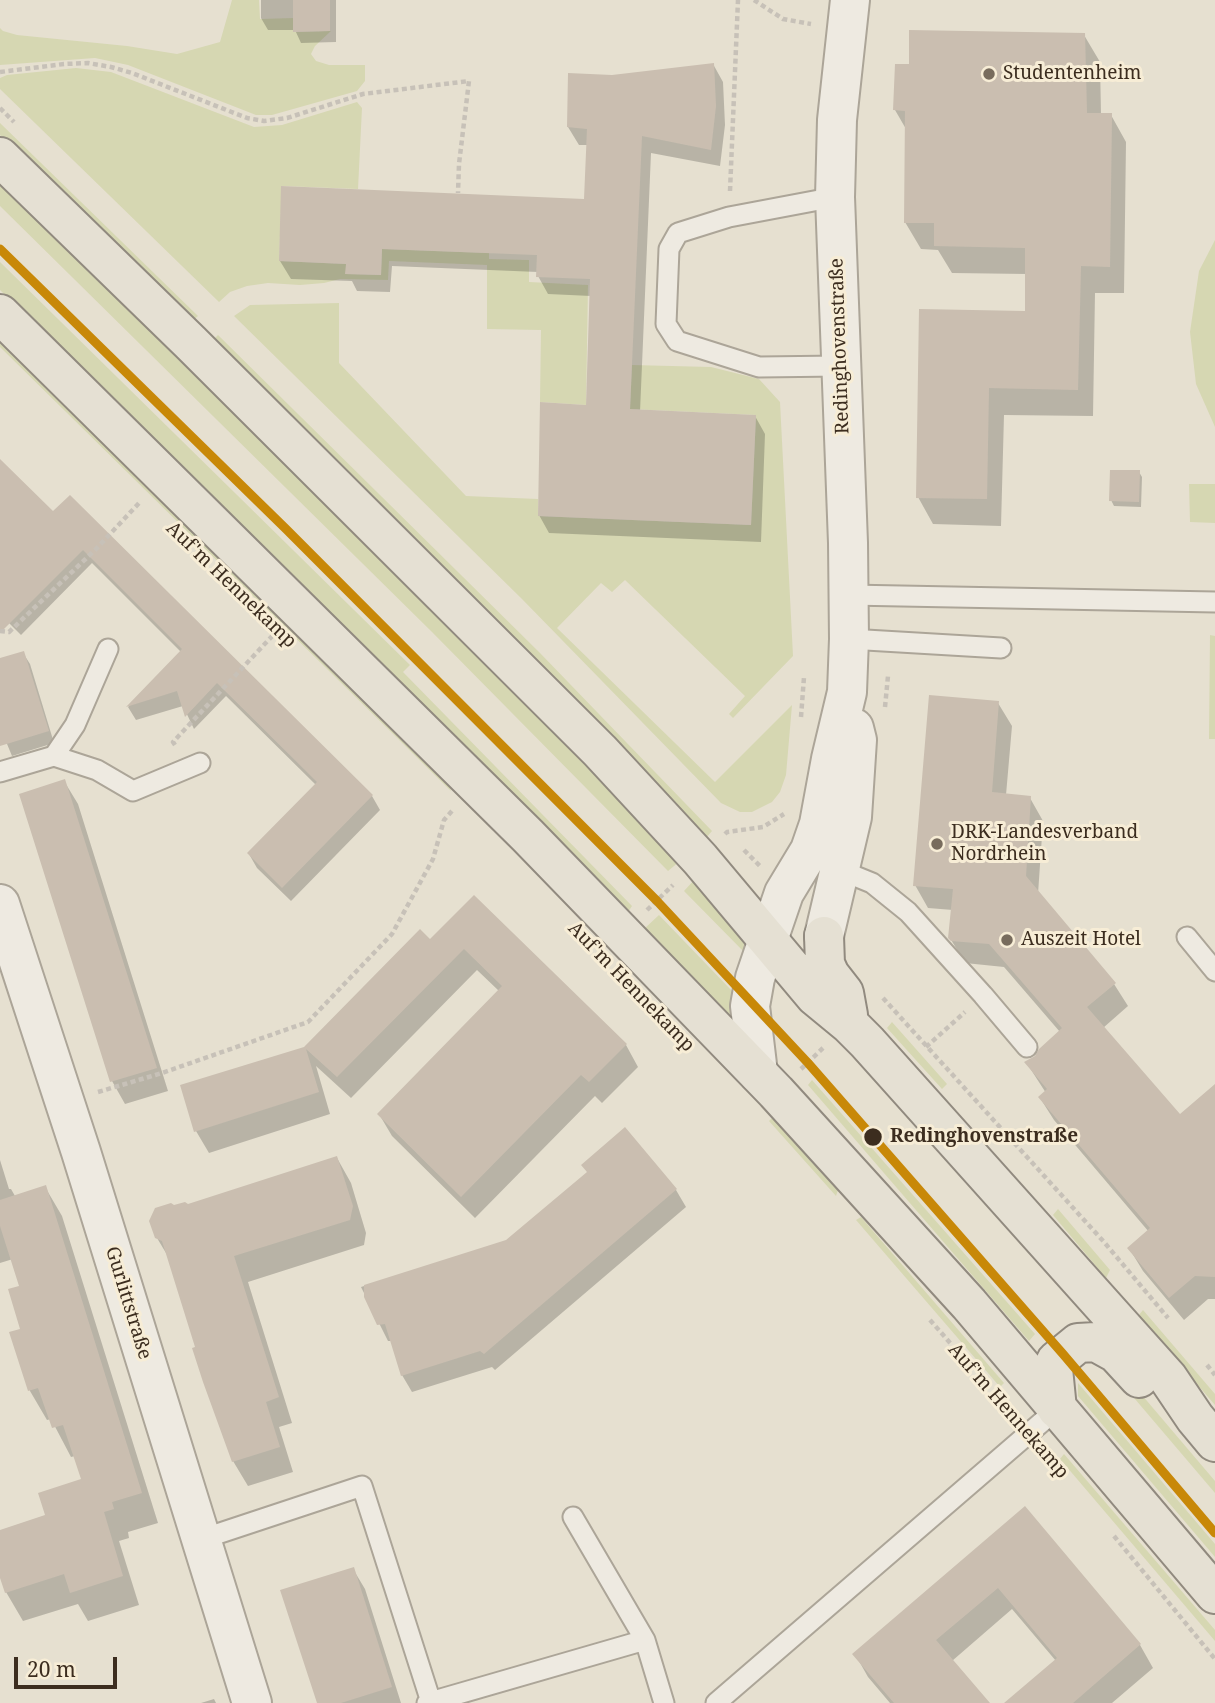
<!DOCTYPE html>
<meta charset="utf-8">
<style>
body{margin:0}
#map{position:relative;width:1215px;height:1703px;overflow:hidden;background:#e6e0d0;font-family:"Noto Serif",serif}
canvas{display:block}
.scale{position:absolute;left:14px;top:1657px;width:103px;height:32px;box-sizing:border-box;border:4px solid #3c2d1f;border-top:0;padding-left:9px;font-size:21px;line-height:24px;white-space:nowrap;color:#3c2d1f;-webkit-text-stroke:5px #f7edd6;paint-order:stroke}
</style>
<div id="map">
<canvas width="1215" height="1703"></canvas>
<div class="scale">20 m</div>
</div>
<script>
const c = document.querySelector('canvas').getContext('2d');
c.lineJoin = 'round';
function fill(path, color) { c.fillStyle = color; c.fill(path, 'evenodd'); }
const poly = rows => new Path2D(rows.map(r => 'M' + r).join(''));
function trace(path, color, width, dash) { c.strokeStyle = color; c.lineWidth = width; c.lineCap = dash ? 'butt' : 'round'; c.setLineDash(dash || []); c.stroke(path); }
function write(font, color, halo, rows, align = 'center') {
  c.font = font + ' "Noto Serif",serif'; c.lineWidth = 6; c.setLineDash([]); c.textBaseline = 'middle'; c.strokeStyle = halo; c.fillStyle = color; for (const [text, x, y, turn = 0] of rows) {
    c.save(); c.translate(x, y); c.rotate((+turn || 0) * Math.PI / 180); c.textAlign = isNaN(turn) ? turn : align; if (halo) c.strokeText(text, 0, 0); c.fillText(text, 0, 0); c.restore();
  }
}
const green = poly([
 [232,0,259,0,260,19,293,18,293,32,331,31,315,46,311,54,316,61,329,65,365,65,365,81,357,91,272,115,256,115,128,65,95,58,0,65,0,28,3,31,17,35,127,46,177,54,220,42],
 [76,68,111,72,254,127,282,125,357,102,362,108,358,189,282,186,279,261,346,264,346,274,381,275,382,249,489,253,489,259,529,260,529,282,588,285,586,405,540,402,541,330,487,329,487,265,389,261,388,280,340,279,324,283,300,285,268,283,247,286,230,292,219,302,0,89,0,78,7,75],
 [0,123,198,316,191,322,0,135],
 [0,183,552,727,680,861,668,871,432,632,0,206],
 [1215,240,1215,427,1196,384,1190,332,1199,271],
 [0,262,410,665,403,672,632,906,628,912,0,290],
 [339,303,339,363,466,496,538,499,538,516,751,525,756,415,630,409,632,365,711,367,759,379,780,402,793,656,733,718,729,714,745,696,625,580,612,592,601,583,557,628,715,782,792,705,786,775,780,792,772,802,752,812,740,812,721,803,522,599,234,316,250,305],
 [218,335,540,653,712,831,706,838,211,342],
 [0,339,447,779,451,791,0,347],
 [1189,484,1215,484,1215,523,1190,522],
 [1210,635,1215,636,1215,739,1209,739],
 [695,879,748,947,745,953,684,891],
 [659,915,733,992,731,1013,725,1016,644,929],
 [892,1022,947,1084,942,1089,887,1028],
 [812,1080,1035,1334,1029,1341,808,1085],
 [773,1117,838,1190,836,1196,769,1121],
 [1058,1209,1110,1270,1106,1278,1053,1215],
 [861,1217,1004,1383,1000,1387,856,1220],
 [1143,1310,1215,1394,1215,1405,1138,1316],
 [1106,1365,1119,1368,1215,1481,1215,1493],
 [1078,1383,1215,1544,1215,1557,1078,1396],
 [1064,1454,1215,1630,1215,1641,1060,1459]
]);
const shadow = poly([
 [261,0,336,0,336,42,301,43,295,30,268,30,261,18],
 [1084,35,1100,62,1101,115,1111,115,1126,142,1124,293,1095,293,1093,416,1004,415,1001,526,933,524,918,497,1027,313,1027,274,952,273,938,250,921,249,905,222,906,129,895,110,910,66],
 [713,64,723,82,725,125,720,166,651,153,640,412,755,416,765,434,761,542,549,533,539,515,588,407,591,296,548,294,538,276,538,272,392,266,390,292,357,291,352,281,291,279,280,261,586,201,588,145,579,145,568,127,612,77],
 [1139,472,1142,477,1141,507,1114,506,1111,500],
 [0,486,53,514,372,796,380,810,291,901,257,868,249,854,316,785,226,696,194,729,183,706,136,720,128,707,181,652,92,563,21,635,0,614],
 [23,653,30,664,54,743,12,756,0,727,0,660],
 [998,703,1012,726,1006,795,1030,798,1043,821,1038,894,1114,984,1128,1006,1103,1028,1179,1117,1215,1087,1215,1299,1208,1299,1184,1320,1143,1271,1129,1248,1149,1232,1054,1120,1040,1098,1046,1093,1026,1062,1037,1057,1060,1032,1004,967,965,963,950,938,953,910,928,908,915,885],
 [64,781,78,804,168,1091,125,1104,112,1081],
 [474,897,626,1045,638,1067,602,1103,595,1096,475,1218,392,1136,379,1114,499,991,477,970,351,1098,316,1066,330,1114,209,1153,196,1131,305,1048,430,941],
 [337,1158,351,1183,366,1233,364,1245,248,1282,292,1423,279,1427,293,1472,248,1486,233,1461,169,1258,157,1238,188,1206],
 [0,1160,9,1189,11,1189,15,1196,45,1187,62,1216,158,1523,128,1532,129,1538,119,1541,139,1605,88,1621,78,1604,23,1621,6,1592,0,1572,0,1531,47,1516,84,1480,75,1456,71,1457,51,1419,47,1420,30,1391,12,1333,22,1330,21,1287,13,1259,0,1263],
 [583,1165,676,1190,686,1207,495,1370,492,1367,412,1392,402,1375,392,1341,388,1341,361,1287,507,1241,588,1173],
 [1024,1509,1140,1645,1153,1668,1112,1703,1006,1703,1056,1661,1012,1609,952,1661,987,1703,890,1703,868,1677,855,1654],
 [353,1569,365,1589,401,1703,319,1703],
 [214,1699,216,1703,201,1703]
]);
const building = poly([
 [293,0,330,0,330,31,293,32],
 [909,30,1085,33,1087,113,1112,113,1110,267,1081,266,1078,390,989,388,987,499,916,498,919,309,1025,311,1025,248,934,246,934,223,904,223,905,111,893,110,895,64,909,64],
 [714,63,716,106,711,150,642,136,630,409,756,415,751,525,538,516,540,402,586,405,590,279,536,277,537,255,382,249,381,275,345,274,346,264,279,261,281,186,584,199,587,129,567,127,568,73,612,75],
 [0,459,53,511,70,495,373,795,282,888,247,853,317,782,217,683,185,717,177,691,126,707,182,649,83,550,0,633],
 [1110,470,1140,470,1139,502,1109,501],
 [24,651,49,731,0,746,0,658],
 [929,695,999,701,992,792,1031,796,1026,876,1116,983,1087,1007,1180,1114,1215,1084,1215,1277,1195,1276,1169,1298,1127,1248,1150,1228,1038,1097,1047,1089,1024,1062,1035,1056,1039,1049,1062,1028,989,944,951,941,948,938,953,889,913,886],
 [65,779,157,1068,110,1082,19,794],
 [474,895,627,1044,589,1082,581,1075,461,1197,377,1114,502,986,464,949,337,1077,306,1049,319,1092,194,1132,180,1085,304,1047,420,929,430,939],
 [625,1127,677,1189,484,1354,480,1351,401,1376,385,1324,377,1325,364,1297,364,1285,506,1240,587,1172,581,1165],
 [337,1156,353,1206,350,1220,234,1256,279,1397,266,1402,280,1447,232,1462,203,1382,192,1348,195,1347,162,1241,155,1238,149,1221,155,1208,171,1203,174,1205,185,1202,188,1204],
 [46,1185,142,1493,112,1502,114,1509,104,1512,123,1576,70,1593,64,1574,5,1593,0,1578,0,1530,45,1515,38,1493,81,1479,63,1425,52,1428,38,1388,28,1391,9,1332,20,1329,8,1289,19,1286,0,1226,0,1200],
 [1025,1506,1141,1644,1073,1703,1004,1703,1057,1658,998,1588,936,1640,990,1703,894,1703,852,1654],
 [354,1567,392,1687,341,1703,317,1703,280,1590]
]);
const path = poly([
 [754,0,783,19,811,24],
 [0,72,64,64,88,63,111,67,132,73,247,118,264,121,287,118,363,94,469,81,459,164,458,193],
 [0,108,14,122],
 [730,191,738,0],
 [0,631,9,632,96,549,140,502],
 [885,707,888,676],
 [801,717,804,677],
 [175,745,173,742,275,633],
 [725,834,727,832,763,827,784,814],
 [744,850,760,866],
 [647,910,673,885],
 [883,998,1104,1242,1168,1318],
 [926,1047,965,1012],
 [801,1069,823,1048],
 [98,1092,162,1073,308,1022,392,934,433,859,444,820,452,811],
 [930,1320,952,1345],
 [1207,1365,1215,1375],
 [1114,1536,1215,1659]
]);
const service = poly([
 [835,197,729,217,678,233,669,249,666,324,677,341,759,367,840,366],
 [849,595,1215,602],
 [849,639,1001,648],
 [54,756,75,725,108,649],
 [0,772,54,756,97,770,133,791,200,763],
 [840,870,872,883,908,912,983,995,1027,1047],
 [1187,937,1215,971],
 [573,1517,645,1640,664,1703],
 [202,1539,362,1486,431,1702],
 [427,1703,645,1640],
 [716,1703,1057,1409]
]);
const minor = poly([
 [0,904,81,1152,252,1703],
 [824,936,852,817,857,740,854,728],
 [758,1073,750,1006,755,978,784,893,810,850,819,824,831,759,847,692,849,639,848,543,835,197,837,120,850,0]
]);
const primary = poly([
 [0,157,191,343,600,751,700,859,815,996,849,1024,867,1042,1168,1378,1195,1418,1215,1442],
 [0,314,528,836,776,1092,969,1304,1215,1594],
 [824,936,825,964,830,975,844,993,848,1015],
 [1057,1409,1053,1369,1056,1361,1078,1343,1096,1342,1116,1353,1139,1378]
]);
const tram1 = poly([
 [0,249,286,529,657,901,808,1063,1063,1354,1215,1533]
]);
const markers = [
 [989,74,7,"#786c5d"],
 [937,844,7,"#786c5d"],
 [1007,940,7,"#786c5d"],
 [873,1137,10,"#3c2d1f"]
];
const poiNames = [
 ["Studentenheim",1003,74],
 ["DRK-Landesverband",951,833],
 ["Nordrhein",951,855],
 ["Auszeit Hotel",1021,940]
];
const streetNames = [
 ["Redinghovenstraße",840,346,-92],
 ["Auf'm Hennekamp",231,585,44],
 ["Auf'm Hennekamp",631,987,46],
 ["Gurlittstraße",128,1303,73],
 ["Auf'm Hennekamp",1008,1411,49]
];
const stopNames = [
 ["Redinghovenstraße",890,1137]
];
fill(green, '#d6d7b2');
fill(shadow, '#0003');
fill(building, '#cabeb0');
trace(service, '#aca598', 23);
trace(minor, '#aca598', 42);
trace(primary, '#918a7f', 42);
trace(path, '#c7c1b8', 4.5, [5, 3.5]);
trace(service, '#eeeae1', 19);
trace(minor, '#eeeae1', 38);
trace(primary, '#e5e0d3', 38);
trace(tram1, '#c88808', 9);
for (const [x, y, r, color] of markers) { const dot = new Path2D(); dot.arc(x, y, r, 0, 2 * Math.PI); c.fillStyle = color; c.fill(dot); trace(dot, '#f7edd6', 2.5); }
write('19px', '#3c2d1f', '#f7edd6', poiNames, 'left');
write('19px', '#3c2d1f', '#f7edd6', streetNames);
write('bold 19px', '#3c2d1f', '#f7edd6', stopNames, 'left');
</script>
